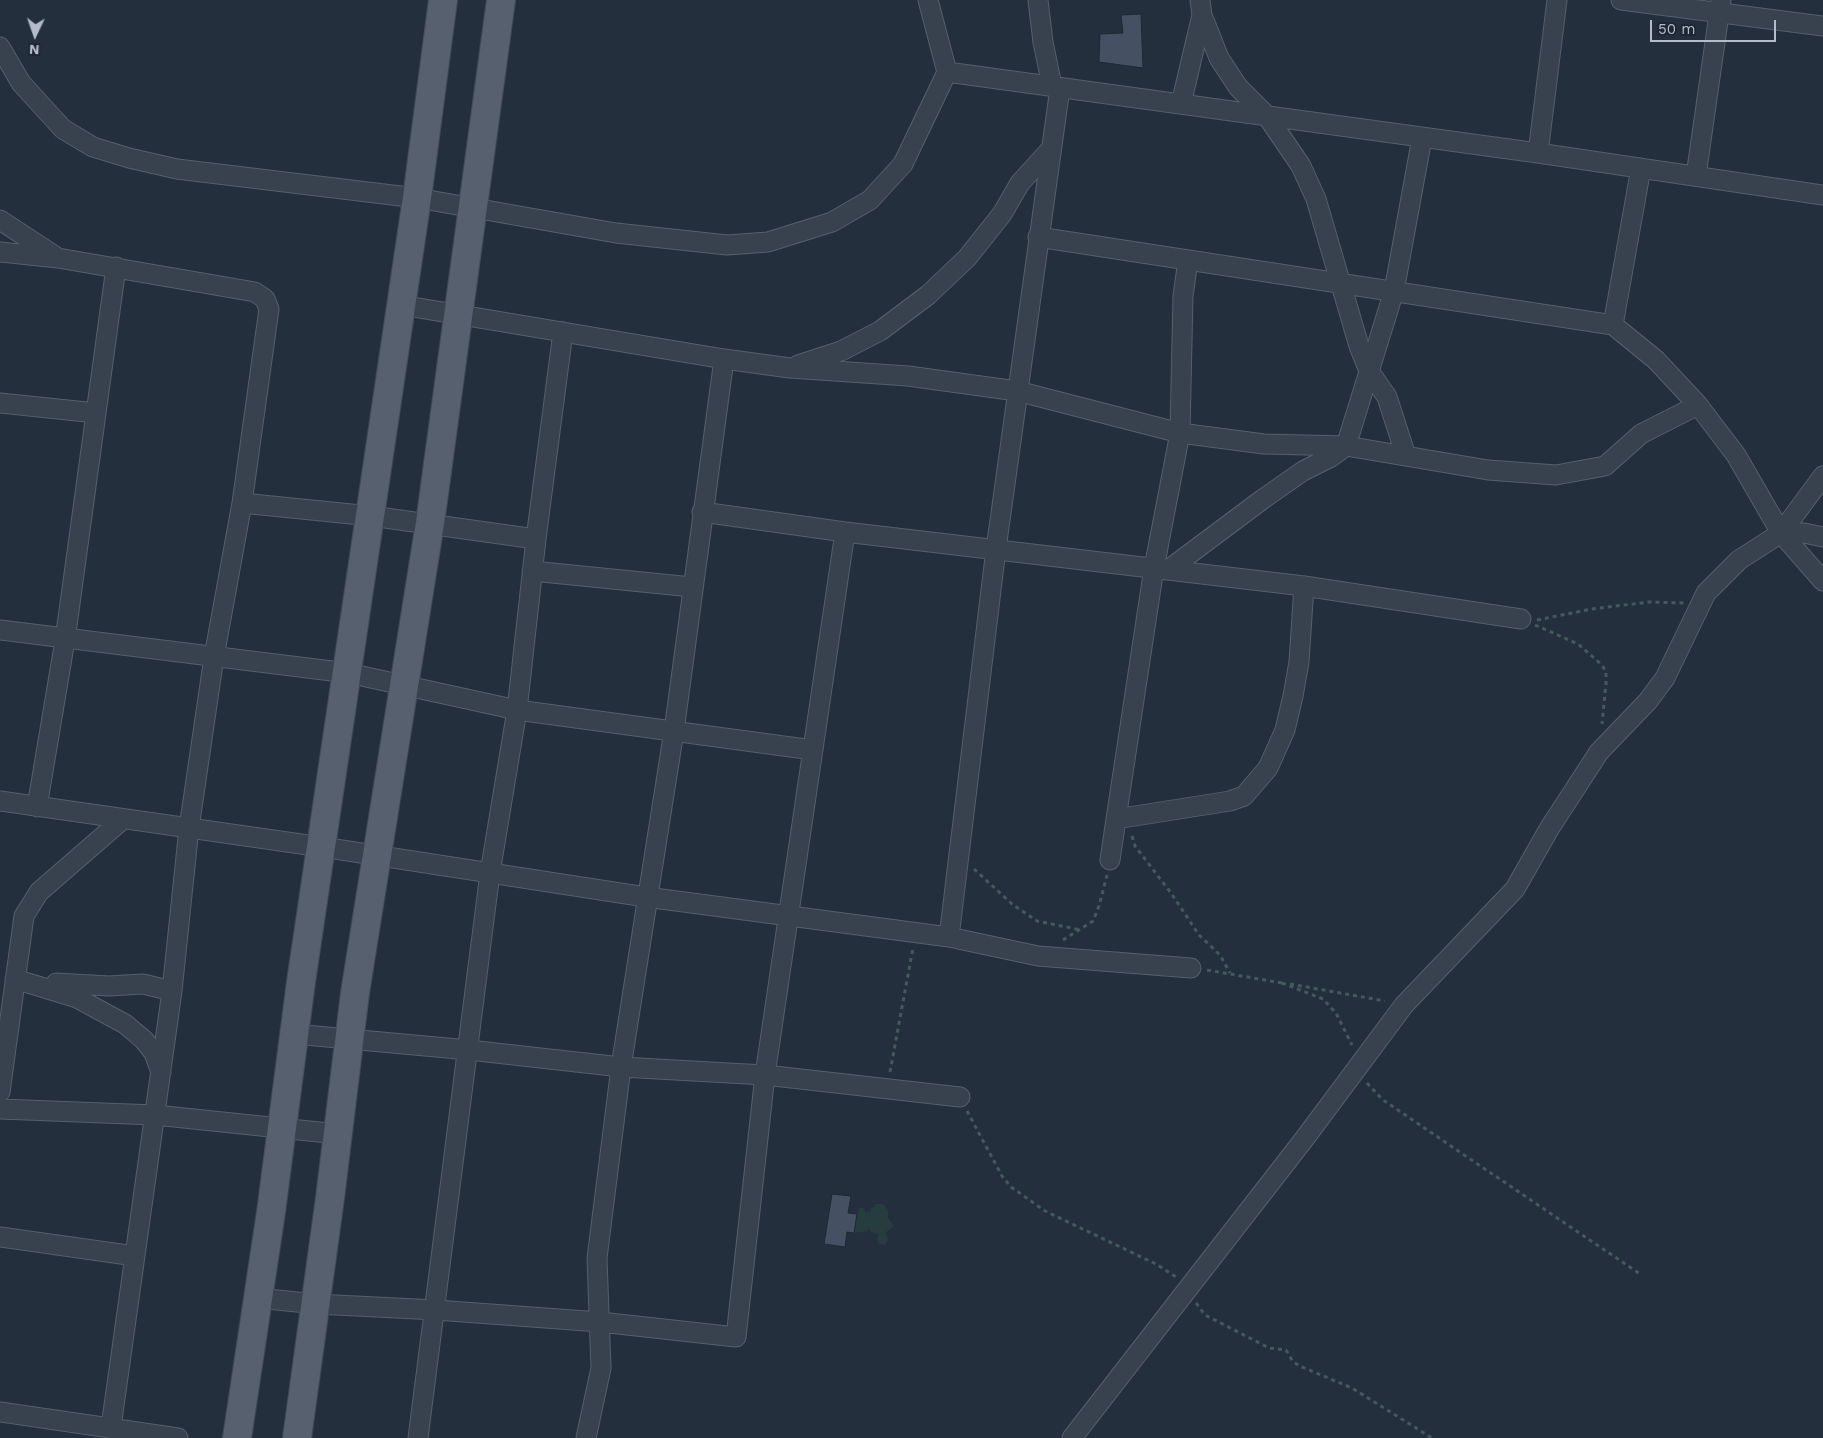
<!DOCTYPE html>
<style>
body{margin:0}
#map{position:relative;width:1823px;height:1438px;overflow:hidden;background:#242f3e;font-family:"Work Sans",sans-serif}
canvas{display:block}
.north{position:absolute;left:10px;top:10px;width:50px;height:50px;-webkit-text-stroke:4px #1d2633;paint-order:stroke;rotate:183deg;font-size:14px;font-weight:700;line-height:20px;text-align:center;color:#b4bcc9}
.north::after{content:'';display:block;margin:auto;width:18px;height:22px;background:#b4bcc9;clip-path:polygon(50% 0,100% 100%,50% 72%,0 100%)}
.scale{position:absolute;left:1650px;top:20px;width:126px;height:22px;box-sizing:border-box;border:2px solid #b4bcc9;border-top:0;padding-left:6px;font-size:15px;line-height:18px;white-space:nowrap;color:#b4bcc9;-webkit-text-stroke:4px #1d2633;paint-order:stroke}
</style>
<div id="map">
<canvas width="1823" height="1438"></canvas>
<div class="north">N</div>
<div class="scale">50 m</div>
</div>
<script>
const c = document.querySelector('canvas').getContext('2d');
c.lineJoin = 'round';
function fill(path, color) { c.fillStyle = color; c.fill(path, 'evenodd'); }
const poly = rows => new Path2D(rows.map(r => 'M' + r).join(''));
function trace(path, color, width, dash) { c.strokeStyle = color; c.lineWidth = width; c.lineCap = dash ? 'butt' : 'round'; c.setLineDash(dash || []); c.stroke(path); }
const green = poly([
 [876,1204,883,1204,888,1210,888,1218,894,1226,885,1233,889,1239,885,1245,878,1244,877,1239,879,1235,871,1232,869,1228,867,1231,854,1233,859,1208,863,1208,866,1212,871,1211,871,1208,875,1207]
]);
const building = poly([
 [1141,14,1143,68,1099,62,1100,34,1123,33,1121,15,1141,14],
 [832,1194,851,1196,848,1213,857,1214,854,1233,847,1232,845,1247,824,1244,832,1194]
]);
const path = poly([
 [1537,620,1592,609,1649,602,1684,603],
 [1535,625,1578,644,1602,665,1606,672,1606,683,1602,724],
 [1132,836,1135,846,1171,893,1199,935,1220,955,1230,973],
 [974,869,1012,904,1037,921,1081,930],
 [1063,940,1093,921,1099,906,1107,875],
 [1207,970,1282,983],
 [1282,983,1323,999,1336,1013,1352,1045],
 [1290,984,1385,1001],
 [890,1072,913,948],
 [1367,1083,1383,1100,1640,1274],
 [967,1111,1002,1176,1011,1187,1045,1211,1156,1264,1176,1277],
 [1196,1303,1205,1315,1269,1348,1286,1350,1293,1362,1302,1367,1352,1388,1432,1438]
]);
const street = poly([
 [928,0,947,72,1538,153,1823,195],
 [1038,0,1043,42,1052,86],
 [1621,0,1823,26],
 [1202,15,1219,58,1238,87,1267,116,1301,166,1316,199,1359,346,1369,371,1387,397,1406,456],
 [0,47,21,83,63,129,93,147,129,158,177,169,417,198,616,233,727,245,768,242,832,222,870,200,903,164,947,72],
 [1181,104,1202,15,1200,0],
 [1538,153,1557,0],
 [1696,176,1721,0],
 [0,220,55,256],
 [1038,237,1188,260],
 [0,252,58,258,255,292,265,299,269,309,242,503,214,657,189,828,172,991,111,1427],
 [401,305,724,359,790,368,908,376,1017,391,1180,433,1264,444,1346,446,1488,470,1556,475,1605,466,1641,434,1698,405],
 [1613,325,1641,168],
 [798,365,841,351,880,331,928,295,967,258,1002,214,1020,183,1051,149],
 [0,403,96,413],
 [242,503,371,516,536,539],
 [702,512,845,532,1304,586,1521,619],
 [1781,533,1804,533,1823,537],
 [1168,570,1263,499,1303,471,1331,457,1346,446,1394,291,1422,138],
 [532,571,692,587],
 [1304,586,1299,662,1293,696,1285,730,1268,768,1244,796,1230,801,1116,819,1154,568,1180,433,1183,296,1188,260,1613,325,1656,360,1698,405,1736,455,1781,533,1823,581],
 [0,630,348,673,517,710,813,750],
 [0,801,322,847,646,897,949,937,1038,956,1191,968],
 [37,807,65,640,116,267],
 [1110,860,1116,819],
 [949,937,996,549,1060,88],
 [15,979,77,998,125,1024,144,1040,154,1053,161,1072],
 [56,983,109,986,143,984,172,991],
 [294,1034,469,1050,621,1067,765,1075,960,1097],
 [0,1092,24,916,39,892,123,819],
 [0,1109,155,1115,338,1134],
 [0,1237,135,1256],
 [258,1298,316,1304,436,1310,600,1322,736,1337,765,1075,845,532],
 [0,1412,178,1438],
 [418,1438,490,873,517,710,536,539,563,332],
 [586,1438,601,1368,597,1258,621,1067,674,731,724,359],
 [1072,1438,1305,1138,1404,1005,1515,889,1549,829,1599,752,1648,701,1665,678,1706,593,1739,560,1781,533,1823,476]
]);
const primary = poly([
 [237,1438,271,1212,301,982,417,198,443,0],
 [297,1438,330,1198,355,993,430,523,501,0]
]);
fill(green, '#263c3f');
fill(building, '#455162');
trace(building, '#1f2835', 1);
trace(street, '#565f6c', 21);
trace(primary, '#414a57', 30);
trace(path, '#44595c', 3, [4, 4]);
trace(street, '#38414e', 19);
trace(primary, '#56606e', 28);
</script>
